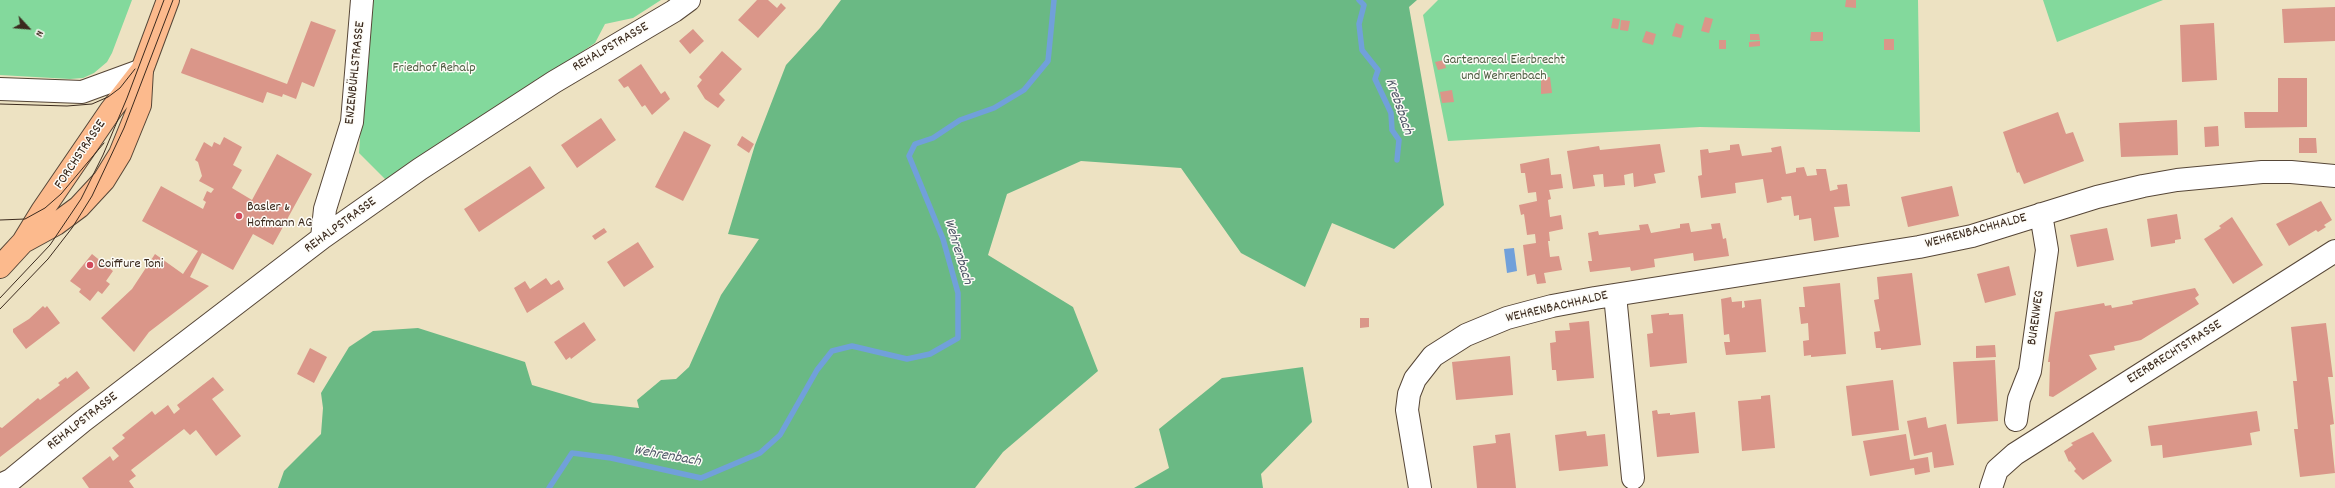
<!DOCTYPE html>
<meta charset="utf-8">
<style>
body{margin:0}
#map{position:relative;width:2335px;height:488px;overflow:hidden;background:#ede2c2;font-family:Dekko,sans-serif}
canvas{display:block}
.north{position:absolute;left:8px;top:8px;width:40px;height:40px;-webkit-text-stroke:3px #fdfcf7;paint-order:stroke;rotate:116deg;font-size:11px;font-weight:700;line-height:16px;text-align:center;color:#3b2a1e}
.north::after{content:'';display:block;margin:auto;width:14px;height:18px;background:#3b2a1e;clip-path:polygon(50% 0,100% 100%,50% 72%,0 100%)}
</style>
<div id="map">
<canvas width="2335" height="488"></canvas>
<div class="north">N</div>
</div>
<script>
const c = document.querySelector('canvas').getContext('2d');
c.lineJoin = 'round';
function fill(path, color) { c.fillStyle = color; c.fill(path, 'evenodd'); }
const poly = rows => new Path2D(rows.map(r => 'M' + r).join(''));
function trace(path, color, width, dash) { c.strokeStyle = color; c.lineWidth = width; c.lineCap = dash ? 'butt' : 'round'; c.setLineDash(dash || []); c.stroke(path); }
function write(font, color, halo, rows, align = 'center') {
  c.font = font + ' Dekko,sans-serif'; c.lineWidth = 3; c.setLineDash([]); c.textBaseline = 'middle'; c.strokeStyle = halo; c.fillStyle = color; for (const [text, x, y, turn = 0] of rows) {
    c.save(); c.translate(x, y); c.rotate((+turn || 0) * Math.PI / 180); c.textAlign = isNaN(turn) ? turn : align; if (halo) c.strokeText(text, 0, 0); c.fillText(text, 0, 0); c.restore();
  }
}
const green = poly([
 [0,0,132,0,112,53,107,62,94,73,83,78,70,79,0,75],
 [369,0,661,0,633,18,605,24,595,43,388,182,359,153],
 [1438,0,1918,0,1920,132,1700,127,1448,141,1423,15],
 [2043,0,2163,0,2057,42]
]);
const forest = poly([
 [841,0,1417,0,1409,7,1444,205,1394,249,1332,223,1305,287,1241,253,1181,168,1081,161,1007,194,988,255,1073,307,1098,371,1003,452,975,488,278,488,284,471,321,434,323,408,321,393,349,347,373,331,418,328,525,362,532,385,593,403,639,408,637,400,661,380,676,379,689,367,721,295,759,239,728,234,755,145,786,65,820,28],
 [1303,367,1312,422,1261,474,1263,488,1134,488,1169,468,1159,429,1222,378]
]);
const water = poly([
 [1514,248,1517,271,1507,273,1504,249]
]);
const stream = poly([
 [1359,0,1364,5,1359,24,1362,50,1378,70,1375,79,1391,113,1392,130,1399,140,1397,160],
 [549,488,572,453,611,458,701,478,760,453,780,435,817,370,832,351,852,346,907,359,930,354,958,338,958,293,943,239,909,156,915,144,933,138,960,120,994,108,1024,90,1048,61,1054,0]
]);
const building = poly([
 [757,0,768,0,777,8,781,3,786,8,758,38,738,20],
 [1846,0,1856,0,1856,8,1845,7],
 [2335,7,2335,41,2284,43,2282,9],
 [1705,17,1713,19,1709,33,1701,31],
 [1613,18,1620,19,1618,29,1611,28],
 [1621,20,1630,21,1628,31,1620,30],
 [311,21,336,30,314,87,302,82,296,99,283,94,282,97,267,92,263,103,181,73,191,48,287,84],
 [1676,23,1684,26,1681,38,1672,36],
 [2214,23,2217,80,2182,82,2180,25],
 [693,29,704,41,690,54,679,41],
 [1646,31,1656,34,1653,45,1642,42],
 [1811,32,1823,32,1823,41,1810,41],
 [1750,34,1759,34,1760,40,1750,40],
 [1884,39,1894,39,1894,50,1884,50],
 [1719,40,1726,40,1726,49,1719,49],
 [1760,41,1760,46,1749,47,1749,42],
 [722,51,742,69,719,94,725,100,718,108,705,99,697,86,702,80,699,77],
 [1444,60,1446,68,1438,70,1435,62],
 [641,64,661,94,665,91,670,99,652,115,645,105,642,107,628,86,624,88,618,80],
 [1550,77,1552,93,1541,94,1541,78],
 [2278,78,2307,78,2307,127,2245,128,2244,112,2278,112],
 [1452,90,1454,102,1442,103,1440,92],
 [2058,112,2066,134,2073,132,2084,161,2024,184,2019,172,2017,173,2003,132],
 [601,118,616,140,577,168,561,145],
 [2177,120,2178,155,2121,157,2119,123],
 [2218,126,2219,146,2205,147,2204,127],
 [684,131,711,145,683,201,655,187],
 [742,136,754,144,749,153,737,145],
 [224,137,242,147,233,165,242,170,232,188,252,200,277,154,312,174,273,245,253,234,233,270,202,253,190,277,209,286,149,332,134,352,101,318,132,289,155,254,183,274,198,251,142,221,161,186,203,209,206,202,203,200,207,191,211,193,214,189,199,181,202,176,198,162,195,160,204,142,212,147,214,142,220,145],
 [2299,138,2316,138,2317,153,2299,153],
 [1660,144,1665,172,1654,174,1656,183,1634,187,1633,173,1624,175,1625,185,1604,187,1603,174,1593,175,1595,186,1573,189,1567,151,1599,146,1600,150],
 [1739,144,1742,156,1772,152,1771,148,1781,146,1786,174,1796,172,1796,168,1804,167,1807,176,1817,175,1816,169,1826,169,1830,191,1838,189,1837,185,1847,184,1850,206,1834,207,1839,237,1814,241,1811,218,1799,220,1799,215,1794,216,1791,196,1781,197,1782,200,1767,203,1763,179,1735,183,1736,193,1701,198,1698,176,1702,175,1700,150,1708,149,1709,153,1730,150,1730,145],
 [1549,158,1551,175,1561,174,1563,188,1549,190,1551,199,1548,200,1550,217,1561,215,1563,229,1549,232,1550,241,1548,241,1550,257,1559,256,1562,270,1544,273,1546,283,1537,284,1535,274,1527,276,1523,245,1536,243,1535,234,1527,235,1524,214,1521,215,1519,205,1537,201,1536,192,1528,193,1525,173,1521,173,1520,164],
 [530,166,545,188,479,232,464,209],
 [1952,186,1959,216,1908,227,1901,197],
 [2321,201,2332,220,2324,225,2326,227,2318,232,2316,230,2289,246,2276,224],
 [2177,214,2181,239,2175,240,2175,243,2151,247,2147,219],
 [2232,217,2263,265,2233,284,2204,239,2221,228,2219,226],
 [1689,223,1691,232,1712,229,1711,224,1720,223,1723,239,1726,238,1729,256,1694,261,1693,253,1654,259,1655,267,1631,271,1630,267,1590,272,1588,261,1592,261,1588,233,1598,231,1599,235,1640,230,1639,225,1648,224,1651,233,1680,228,1680,224],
 [604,228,607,232,595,240,592,236],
 [2107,228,2114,260,2077,267,2070,235],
 [638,242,654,267,624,287,607,262],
 [92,254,113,271,106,281,110,284,102,294,98,291,90,301,79,292,81,289,70,281],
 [2009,266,2016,295,1985,303,1977,274],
 [1912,273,1921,345,1881,350,1881,348,1876,348,1874,332,1880,331,1874,300,1879,299,1877,277],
 [546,278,551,285,559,280,564,289,527,313,514,288,525,281,530,289],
 [1840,283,1846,354,1811,357,1811,355,1804,356,1803,341,1809,340,1808,323,1801,324,1799,307,1805,307,1803,287],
 [2195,288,2199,295,2195,298,2199,304,2141,340,2114,346,2115,350,2089,355,2097,369,2053,397,2049,396,2050,362,2048,362,2055,312,2104,303,2105,306,2111,305,2112,308,2133,304,2132,301],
 [1731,297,1732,302,1742,301,1742,308,1745,307,1744,301,1761,299,1766,352,1726,355,1724,342,1730,342,1729,334,1724,335,1721,299],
 [43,306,45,308,47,306,60,323,26,349,13,332,13,329,29,319],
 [1669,313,1669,315,1683,314,1687,363,1650,367,1647,334,1653,333,1651,315],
 [1360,318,1369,318,1369,327,1360,328],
 [1589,321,1594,378,1557,381,1556,370,1552,370,1550,343,1556,342,1555,331,1570,330,1569,323],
 [584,322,596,340,571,359,570,357,566,360,554,342],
 [2326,323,2333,377,2328,377,2334,424,2330,425,2335,473,2300,477,2294,429,2298,429,2293,381,2297,381,2291,327],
 [1995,345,1996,357,1976,358,1976,346],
 [310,348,327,357,314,383,297,374],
 [1510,356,1513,395,1456,400,1452,362],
 [1995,360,1998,421,1957,424,1953,362],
 [77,371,90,388,0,457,0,427,2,428,38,398,40,400,60,385,58,383,66,377,67,379],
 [213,377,224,390,212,399,241,436,216,456,196,430,190,435,184,429,131,470,136,476,129,481,134,488,89,488,82,478,110,456,113,461,119,456,112,448,125,438,122,435,152,411,155,415,168,405,174,414,180,409,177,405],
 [1893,380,1899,430,1852,436,1846,386],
 [1770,395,1775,448,1742,451,1738,401,1761,399,1761,396],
 [1657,410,1658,414,1670,413,1670,415,1695,412,1699,453,1657,457,1652,411],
 [2257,411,2260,431,2250,433,2252,445,2163,458,2162,445,2151,446,2148,426],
 [1926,417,1928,428,1946,424,1954,465,1934,468,1932,452,1914,456,1907,421],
 [1586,431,1587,436,1605,434,1608,466,1559,471,1555,435],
 [2093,432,2112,461,2083,480,2074,471,2076,469,2070,461,2069,462,2064,451,2073,445,2071,443],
 [1510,433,1516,488,1477,488,1473,446,1496,443,1495,435],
 [1906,434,1910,460,1928,457,1930,472,1915,475,1914,468,1870,476,1863,441]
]);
const minor = poly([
 [0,89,82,92,142,70],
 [322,238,325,209,352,122,362,0],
 [1615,295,1633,478],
 [2016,420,2019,399,2030,371,2047,250,2041,214],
 [0,485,11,480,83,421,322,238,420,169,554,82,674,11,689,0],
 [1420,488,1407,410,1409,394,1415,379,1433,356,1466,335,1507,318,1552,306,1595,298,1919,247,1972,236,2097,197,2143,186,2177,180,2262,172,2291,172,2335,176],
 [1991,488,1997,470,2015,454,2335,251]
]);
const major = poly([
 [23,242,56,224,79,207,104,180,120,154,140,105,142,70],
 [0,267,23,242,42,211,111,110,142,70,168,0]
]);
const tram = poly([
 [0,104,67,106,92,104,108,97,120,88,135,69],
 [0,220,25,219,45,208,61,194,104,143],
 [0,298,50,245,81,199,103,155,127,98,164,0],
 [0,309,48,259,72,228,92,196,124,128,173,0]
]);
const markers = [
 [239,216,4,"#d1495b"],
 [90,265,4,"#d1495b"]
];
const streetNames = [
 ["REHALPSTRASSE",611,48,-30],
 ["ENZENBÜHLSTRASSE",356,73,-84],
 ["FORCHSTRASSE",81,155,-56],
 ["REHALPSTRASSE",341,226,-36],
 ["WEHRENBACHHALDE",1976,232,-15],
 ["WEHRENBACHHALDE",1557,308,-13],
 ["BURENWEG",2037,318,-82],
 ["EIERBRECHTSTRASSE",2175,353,-32],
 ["REHALPSTRASSE",83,422,-38]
];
const parkNames = [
 ["Gartenareal Eierbrecht",1504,61],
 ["und Wehrenbach",1504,77],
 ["Friedhof Rehalp",434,69]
];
const poiNames = [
 ["Basler &",247,208],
 ["Hofmann AG",247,224],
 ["Coiffure Toni",98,265]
];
const waterNames = [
 ["Krebsbach",1398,107,71],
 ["Wehrenbach",957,252,73],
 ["Wehrenbach",667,457,10]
];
fill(green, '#83d99c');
fill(forest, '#6ab984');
fill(water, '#71a0da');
trace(stream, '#71a0da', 5.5);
fill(building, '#da9689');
trace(minor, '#564637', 24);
trace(major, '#564637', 24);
trace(minor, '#fff', 22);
trace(major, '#fcba8d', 22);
trace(tram, '#3b2a1e', 1);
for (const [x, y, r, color] of markers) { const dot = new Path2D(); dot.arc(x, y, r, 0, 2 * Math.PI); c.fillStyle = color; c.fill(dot); trace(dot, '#fdfcf7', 1.5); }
write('14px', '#3b2a1e', '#fdfcf7', streetNames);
write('14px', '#515f44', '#fdfcf7', parkNames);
write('14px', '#3b2a1e', '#fdfcf7', poiNames, 'left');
write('italic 15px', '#515969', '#fdfcf7', waterNames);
</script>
